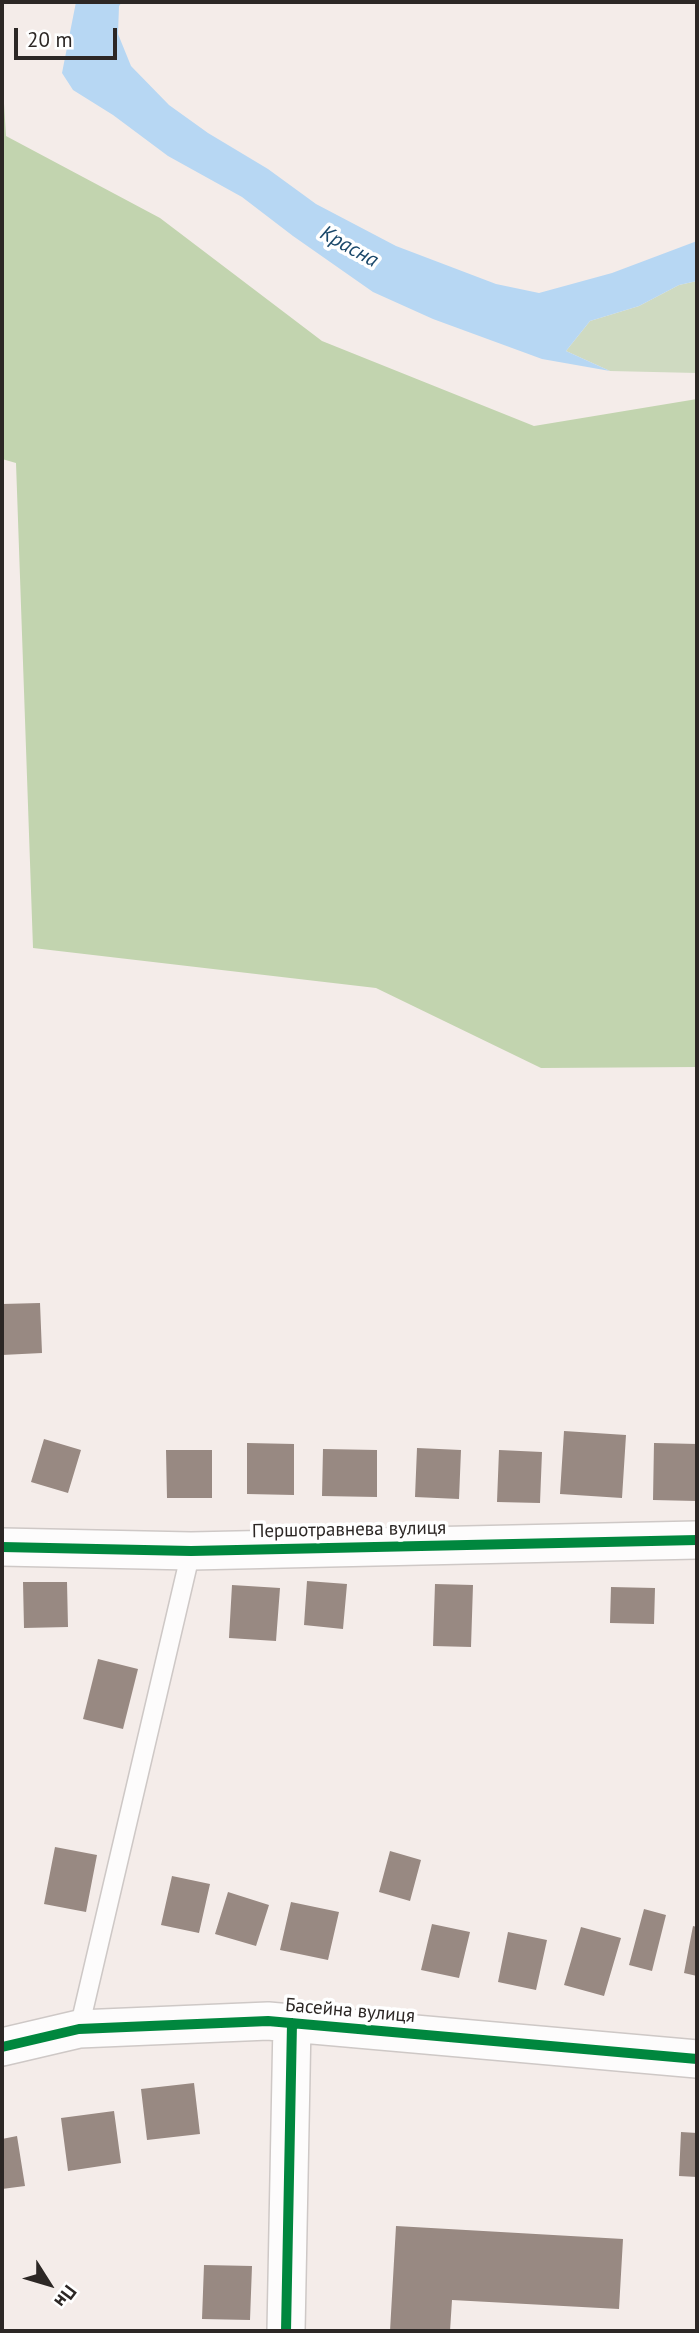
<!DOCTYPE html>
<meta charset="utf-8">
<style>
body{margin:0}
#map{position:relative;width:699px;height:2333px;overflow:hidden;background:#f4ece9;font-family:"PT Sans",sans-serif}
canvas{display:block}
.frame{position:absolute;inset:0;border:4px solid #2c2725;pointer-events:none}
.north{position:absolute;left:14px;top:2249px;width:70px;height:70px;-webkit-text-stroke:5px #fff;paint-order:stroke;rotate:127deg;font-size:19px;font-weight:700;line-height:28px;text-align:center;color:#2c2725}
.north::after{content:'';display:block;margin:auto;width:24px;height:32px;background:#2c2725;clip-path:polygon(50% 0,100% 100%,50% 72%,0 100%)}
.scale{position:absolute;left:14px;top:28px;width:103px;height:32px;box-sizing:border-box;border:4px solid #2c2725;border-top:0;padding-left:9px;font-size:21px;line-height:24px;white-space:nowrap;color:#2c2725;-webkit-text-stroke:5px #fff;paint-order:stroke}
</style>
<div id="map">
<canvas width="699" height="2333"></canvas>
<div class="frame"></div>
<div class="north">Пн</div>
<div class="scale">20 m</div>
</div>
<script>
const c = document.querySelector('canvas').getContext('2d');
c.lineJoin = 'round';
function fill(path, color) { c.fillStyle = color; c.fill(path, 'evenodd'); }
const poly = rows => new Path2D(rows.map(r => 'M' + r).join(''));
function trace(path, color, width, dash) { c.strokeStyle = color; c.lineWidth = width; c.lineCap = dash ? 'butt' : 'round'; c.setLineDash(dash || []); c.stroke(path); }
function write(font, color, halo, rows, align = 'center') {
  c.font = font + ' "PT Sans",sans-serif'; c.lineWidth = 7; c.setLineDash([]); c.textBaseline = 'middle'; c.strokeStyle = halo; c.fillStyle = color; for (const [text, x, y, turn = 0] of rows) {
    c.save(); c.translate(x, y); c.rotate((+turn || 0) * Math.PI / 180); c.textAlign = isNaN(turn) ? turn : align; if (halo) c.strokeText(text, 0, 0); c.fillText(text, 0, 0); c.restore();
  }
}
const green = poly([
 [697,281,697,373,610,371,566,351,590,321,639,306,679,285]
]);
const forest = poly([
 [2,71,6,136,160,218,322,341,534,426,697,399,697,1067,541,1068,376,988,33,948,16,463,2,459]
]);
const water = poly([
 [76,2,122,2,119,6,118,34,131,66,169,105,208,133,268,169,316,204,396,246,496,284,539,293,612,273,697,241,697,281,679,285,639,306,590,321,566,351,610,371,542,359,433,319,373,292,293,236,242,197,168,156,113,115,73,90,62,73]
]);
const building = poly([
 [40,1303,42,1353,2,1355,2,1304],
 [564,1431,626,1435,622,1498,560,1494],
 [44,1439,81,1450,68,1493,31,1482],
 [247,1443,294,1444,294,1495,247,1494],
 [654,1443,697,1444,697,1501,653,1500],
 [417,1448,461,1450,459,1499,415,1497],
 [323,1449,377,1450,377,1497,322,1496],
 [166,1450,212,1450,212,1498,167,1498],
 [499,1450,542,1452,540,1503,497,1502],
 [307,1581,347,1584,343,1629,304,1625],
 [23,1582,67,1582,68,1627,24,1628],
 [435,1584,473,1585,471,1647,433,1646],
 [232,1585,280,1588,276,1641,229,1638],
 [611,1587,655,1588,654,1624,610,1623],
 [98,1659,138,1669,123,1729,83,1719],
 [55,1847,97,1855,86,1912,44,1904],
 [390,1851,421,1860,410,1901,379,1892],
 [172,1876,210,1884,199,1933,161,1925],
 [228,1892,269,1905,256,1946,215,1934],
 [291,1902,339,1912,328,1960,280,1950],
 [644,1909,666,1915,652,1971,629,1965],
 [432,1924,470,1932,459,1978,421,1970],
 [693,1926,697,1927,697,1976,684,1973],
 [581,1927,621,1938,604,1996,564,1985],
 [508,1932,547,1940,536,1990,498,1982],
 [194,2083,200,2134,147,2140,141,2089],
 [114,2111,121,2163,68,2171,61,2118],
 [681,2132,697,2133,697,2177,679,2176],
 [17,2136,25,2186,2,2189,2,2139],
 [396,2226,623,2239,619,2309,452,2300,450,2331,390,2331],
 [204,2265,252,2266,250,2320,202,2319]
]);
const service = poly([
 [79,2029,191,1551]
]);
const minor = poly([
 [2,1547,191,1551,697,1540],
 [2,2047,79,2029,268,2021,697,2059],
 [286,2331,292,2023]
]);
const cycleway = poly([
 [2,1547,191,1551,697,1540],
 [2,2047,79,2029,268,2021,697,2059],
 [286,2331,292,2023]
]);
const streetNames = [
 ["Першотравнева вулиця",349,1530,-1],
 ["Басейна вулиця",350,2011,5]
];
const waterNames = [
 ["Красна",349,247,29]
];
fill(green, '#cfdac1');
fill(forest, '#c2d4af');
fill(water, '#b7d7f3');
fill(building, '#988982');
trace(service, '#cec8c6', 21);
trace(minor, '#cec8c6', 40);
trace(service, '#fdfcfc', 18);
trace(minor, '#fdfcfc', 37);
trace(cycleway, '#00873e', 10);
write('19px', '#2c2725', '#fff', streetNames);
write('italic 21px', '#1a486a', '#fff', waterNames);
</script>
